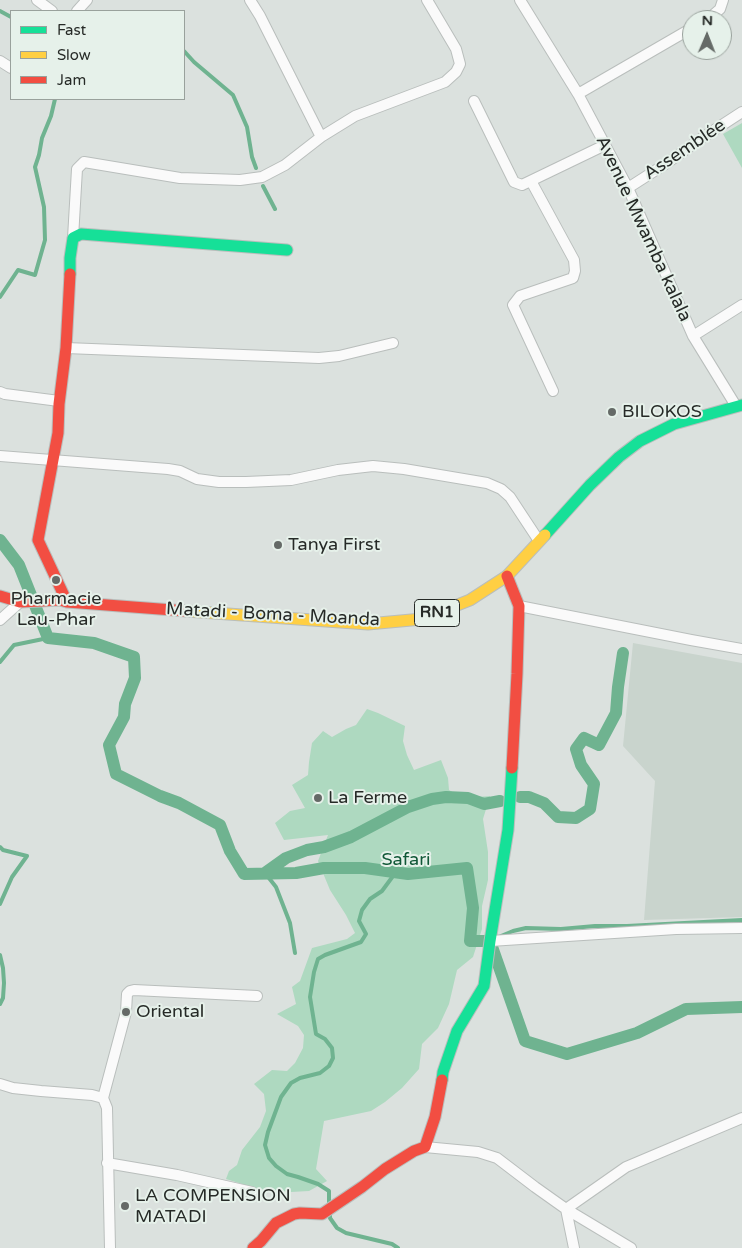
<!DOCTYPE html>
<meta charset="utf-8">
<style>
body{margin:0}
#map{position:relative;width:742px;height:1248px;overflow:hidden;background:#dbe1de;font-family:"Varela Round",sans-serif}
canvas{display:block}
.legend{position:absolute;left:10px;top:10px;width:175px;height:90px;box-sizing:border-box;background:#e6f1ea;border:1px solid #99a19c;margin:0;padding:6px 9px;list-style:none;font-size:15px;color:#262a27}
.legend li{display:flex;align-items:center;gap:10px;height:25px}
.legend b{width:25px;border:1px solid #99a19c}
.north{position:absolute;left:682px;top:10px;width:50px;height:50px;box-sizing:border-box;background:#e6f1ea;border:1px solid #99a19c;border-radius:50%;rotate:1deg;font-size:14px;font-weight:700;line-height:20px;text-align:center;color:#262a27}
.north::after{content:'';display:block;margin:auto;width:18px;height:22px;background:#656a67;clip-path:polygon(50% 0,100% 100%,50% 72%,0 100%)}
</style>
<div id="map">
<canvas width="742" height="1248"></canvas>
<ul class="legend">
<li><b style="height:6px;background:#16e098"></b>Fast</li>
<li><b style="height:6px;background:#ffcf43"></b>Slow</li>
<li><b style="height:6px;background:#f24e42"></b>Jam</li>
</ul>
<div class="north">N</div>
</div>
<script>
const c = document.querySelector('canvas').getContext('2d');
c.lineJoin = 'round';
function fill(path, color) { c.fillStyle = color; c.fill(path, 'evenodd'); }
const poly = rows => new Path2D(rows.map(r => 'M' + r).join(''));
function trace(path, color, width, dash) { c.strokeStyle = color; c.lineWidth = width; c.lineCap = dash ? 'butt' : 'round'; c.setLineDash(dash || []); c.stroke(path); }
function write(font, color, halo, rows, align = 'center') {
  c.font = font + ' "Varela Round",sans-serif'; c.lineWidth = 4; c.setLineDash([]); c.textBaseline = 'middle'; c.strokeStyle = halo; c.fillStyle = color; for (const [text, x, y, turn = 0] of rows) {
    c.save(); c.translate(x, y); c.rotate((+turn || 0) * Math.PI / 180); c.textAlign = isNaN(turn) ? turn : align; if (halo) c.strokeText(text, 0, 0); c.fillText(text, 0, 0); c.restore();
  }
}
const built = poly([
 [633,643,742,663,742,917,644,920,655,781,623,746]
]);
const green = poly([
 [742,123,742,168,723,134],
 [367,709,378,713,405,726,403,741,407,755,414,770,441,760,448,778,449,790,454,793,476,797,490,796,483,819,488,852,488,880,482,906,482,929,473,957,457,970,449,1004,438,1028,422,1044,419,1069,402,1088,385,1102,371,1111,324,1121,316,1169,327,1181,309,1191,291,1192,258,1189,226,1179,229,1171,237,1165,242,1150,260,1127,266,1111,264,1094,254,1084,272,1070,287,1071,295,1063,303,1048,304,1035,298,1026,277,1014,296,1004,292,987,300,981,312,948,347,939,355,933,346,915,330,890,318,861,328,835,284,840,275,823,290,811,305,808,292,785,308,775,309,762,312,743,323,731,332,737,346,729,356,725]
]);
const stream = poly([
 [0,11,11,17],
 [184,51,194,62,233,95,247,127,252,157,256,168],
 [263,186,275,209],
 [0,297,18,270,35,275,45,240,44,207,35,167,39,155,42,138,51,116,55,99],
 [0,662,14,645,48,638],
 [0,847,3,850,27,856,12,877,0,904],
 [265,873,276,887,290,923,295,953],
 [501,936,513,931,526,928,561,929,595,926,627,926,742,920],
 [0,955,3,968,4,983,3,998,0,1004],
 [329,1203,329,1191,318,1184,298,1177,287,1174,276,1166,269,1158,265,1145,268,1132,281,1097,291,1083,300,1078,320,1073,329,1066,333,1058,332,1048,325,1039,316,1034,310,997,314,972,318,959,325,955,361,942,366,934,359,921,362,910,370,899,382,891,396,872],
 [330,1215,330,1218,337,1228,346,1233,392,1244,398,1248]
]);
const canal = poly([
 [0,540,19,565,48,638,94,643,134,657,135,678,125,704,124,717,109,745,116,774,160,796,179,803,220,825,230,851,244,874,296,873,324,868,365,868,408,874,467,868,473,908,470,941,490,941,525,1041,567,1054,637,1033,686,1009,742,1007],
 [520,797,529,797,544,803,558,817,576,818,590,809,594,784,581,765,576,749,584,738,599,745,616,713,618,687,623,653],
 [265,873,286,858,307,850,324,847,351,837,408,807,432,799,446,797,468,798,484,804,500,801]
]);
const street = poly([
 [37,0,52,11],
 [250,0,260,16,321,137,355,116,445,82,456,72,460,64,456,49,427,0],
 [520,0,578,94,628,188,693,336,736,406],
 [77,11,87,0],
 [705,20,713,15,720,9,723,0],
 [0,61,11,68],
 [578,94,692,28],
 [474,101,514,182,522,185,605,145],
 [531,181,574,260,575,271,573,278,520,296,513,305,553,391],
 [628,188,670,161,699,140,742,112],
 [73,238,77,169,84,162,180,178,240,180,262,177,285,165,321,137],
 [693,336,742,305],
 [66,348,319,358,339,356,393,343],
 [0,392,5,394,59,401],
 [0,456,168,469,180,471,197,479,219,482,246,482,291,480,338,470,373,466,404,469,487,483,501,489,510,497,539,541],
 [519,606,691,640,742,649],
 [0,620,20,602],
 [490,941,676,929,742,928],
 [0,1084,13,1088,41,1091,92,1095,103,1098],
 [103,1098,126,1012,127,994,130,991,134,990,257,996],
 [103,1098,107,1108,110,1248],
 [425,1147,478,1152,497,1158,535,1187,566,1209,574,1248],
 [107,1163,177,1175,252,1192],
 [631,1248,566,1209,626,1167,742,1118]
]);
const fast = poly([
 [70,274,70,258,73,238,81,234,287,250],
 [545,535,590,485,619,457,640,441,674,424,742,405],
 [442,1080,443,1072,457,1031,484,986,490,941,508,830,512,768]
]);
const slow = poly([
 [186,611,368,624,422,619,470,600,507,576,545,535]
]);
const jam = poly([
 [507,576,519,606,517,674,512,768],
 [0,596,20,602,60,600,67,602,186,611],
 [67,602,38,540,58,433,59,404,66,348,70,274],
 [253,1248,261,1241,276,1223,294,1214,300,1213,322,1214,362,1187,385,1169,414,1151,425,1147,435,1117,442,1080]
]);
const markers = [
 [612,412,5,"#656a67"],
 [278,545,5,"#656a67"],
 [56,580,5,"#656a67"],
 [318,798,5,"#656a67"],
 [126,1012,5,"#656a67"],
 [125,1206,5,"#656a67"]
];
const shields = [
 [437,613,45]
];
const shieldNames = [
 ["RN1",437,613]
];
const streetNames = [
 ["Assemblée",685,150,-34],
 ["Avenue Mwamba kalala",643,229,65],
 ["Matadi - Boma - Moanda",273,615,3]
];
const poiNames = [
 ["BILOKOS",622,412],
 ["Tanya First",288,545],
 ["Pharmacie",56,599,"center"],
 ["Lau-Phar",56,620,"center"],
 ["La Ferme",328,798],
 ["Oriental",136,1012],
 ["LA COMPENSION",135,1196],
 ["MATADI",135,1217]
];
const parkNames = [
 ["Safari",406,860]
];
fill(built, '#c9d4cd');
fill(green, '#aed9c0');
trace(stream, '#6fb390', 4);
trace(canal, '#6fb390', 12);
trace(street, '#b9bebc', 12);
trace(fast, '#b9bebc', 13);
trace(slow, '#b9bebc', 13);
trace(jam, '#b9bebc', 13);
trace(street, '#fafafa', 10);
trace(fast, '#16e098', 11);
trace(slow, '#ffcf43', 11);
trace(jam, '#f24e42', 11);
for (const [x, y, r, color] of markers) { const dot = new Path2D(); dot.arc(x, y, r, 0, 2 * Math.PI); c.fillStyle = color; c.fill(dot); trace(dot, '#e6f1ea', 2); }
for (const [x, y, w] of shields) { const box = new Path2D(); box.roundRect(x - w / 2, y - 13.5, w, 27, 4); c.fillStyle = '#e6f1ea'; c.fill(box); trace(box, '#262a27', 1); }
write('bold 16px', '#262a27', null, shieldNames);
write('18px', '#262a27', '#e6f1ea', streetNames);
write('18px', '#262a27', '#e6f1ea', poiNames, 'left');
write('18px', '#105837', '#e6f1ea', parkNames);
</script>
